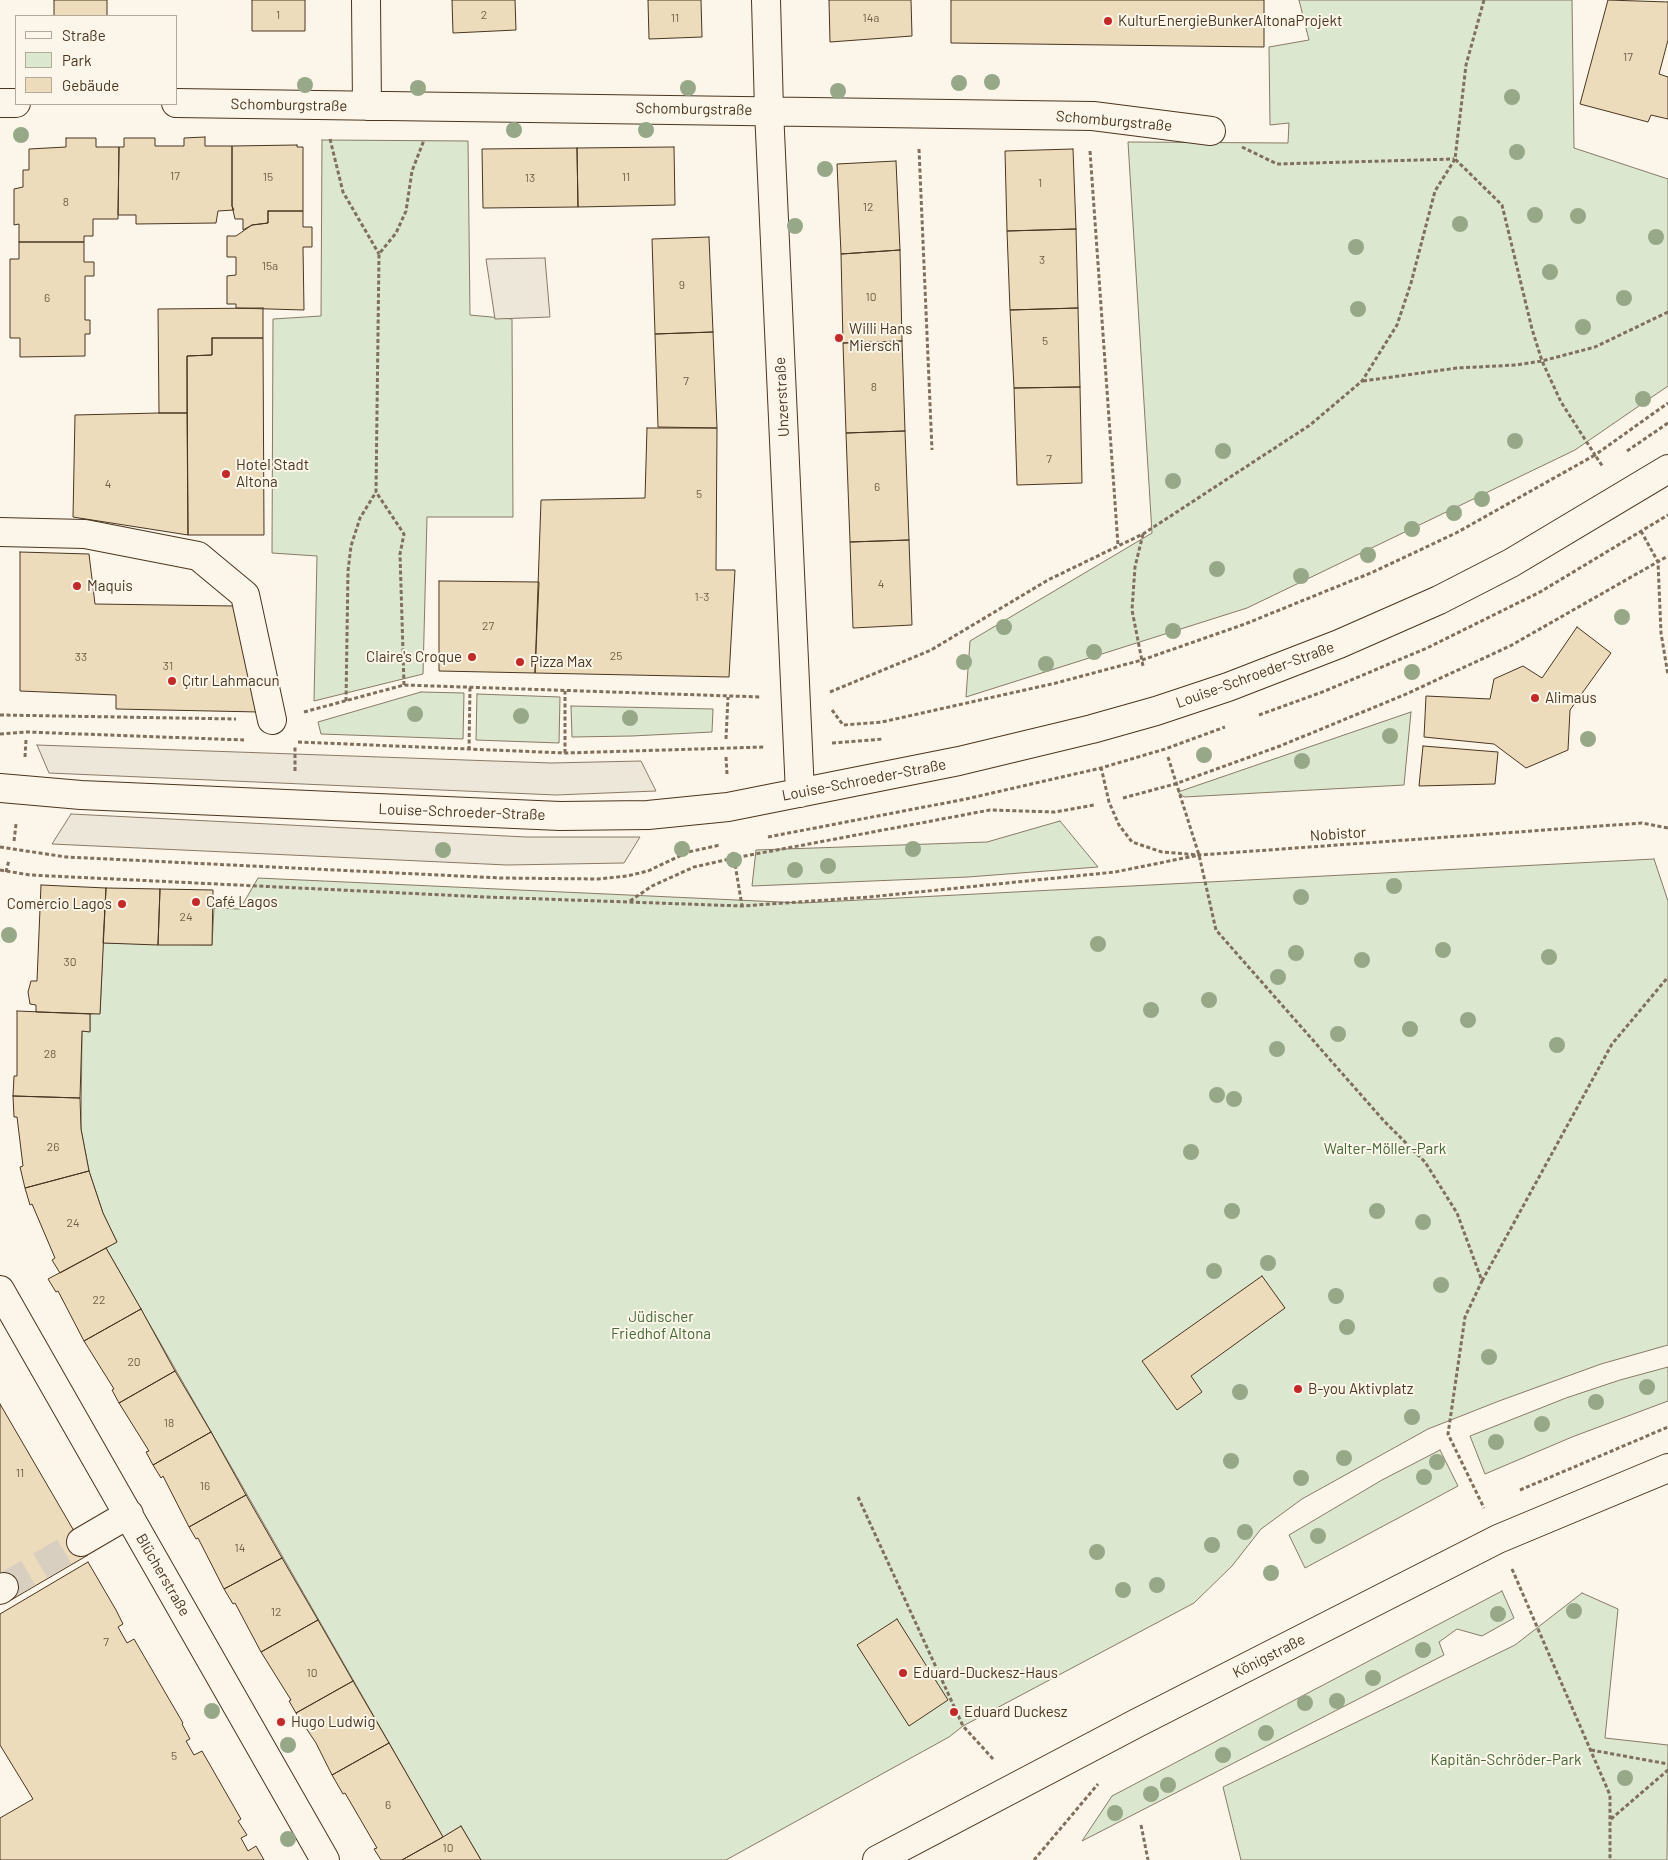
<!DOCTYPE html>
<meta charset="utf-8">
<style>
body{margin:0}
#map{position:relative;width:1668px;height:1860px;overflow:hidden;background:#fbf6e9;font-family:Barlow,sans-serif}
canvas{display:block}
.legend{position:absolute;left:15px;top:15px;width:162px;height:90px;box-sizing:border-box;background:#fbf6e9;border:1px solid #b4a999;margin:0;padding:6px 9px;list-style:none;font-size:15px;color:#4a3520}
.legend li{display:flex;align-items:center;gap:10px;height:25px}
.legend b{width:25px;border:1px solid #b4a999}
</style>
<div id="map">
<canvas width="1668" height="1860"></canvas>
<ul class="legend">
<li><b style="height:6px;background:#fbf6e9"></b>Straße</li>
<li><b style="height:14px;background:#dce7d0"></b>Park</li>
<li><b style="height:14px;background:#ecdcbc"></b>Gebäude</li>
</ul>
</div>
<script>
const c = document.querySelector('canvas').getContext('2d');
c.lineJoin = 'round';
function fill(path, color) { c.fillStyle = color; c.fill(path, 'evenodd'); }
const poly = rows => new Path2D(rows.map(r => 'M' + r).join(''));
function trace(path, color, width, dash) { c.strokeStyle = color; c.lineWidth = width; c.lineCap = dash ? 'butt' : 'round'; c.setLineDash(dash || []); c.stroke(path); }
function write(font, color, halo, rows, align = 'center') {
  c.font = font + ' Barlow,sans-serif'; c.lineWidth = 4; c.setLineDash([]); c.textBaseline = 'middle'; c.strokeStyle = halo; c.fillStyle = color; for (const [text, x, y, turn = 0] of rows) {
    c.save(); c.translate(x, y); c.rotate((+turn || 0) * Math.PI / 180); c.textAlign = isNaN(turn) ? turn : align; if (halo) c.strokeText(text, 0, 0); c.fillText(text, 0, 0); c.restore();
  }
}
const green = poly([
 [1299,0,1572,0,1574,148,1668,179,1668,386,1575,450,1247,608,966,697,970,641,1152,533,1128,142,1288,143,1289,123,1270,125,1269,47,1309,40,1299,0],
 [322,140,468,141,470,315,512,319,513,517,427,517,423,674,314,701,317,556,272,553,273,319,321,316,322,140],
 [421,692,464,693,463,739,321,734,318,722,421,692],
 [477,694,560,697,559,743,476,740,477,694],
 [571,706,713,709,712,732,632,736,572,737,571,706],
 [1411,712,1404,785,1184,797,1178,792,1411,712],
 [1060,821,1098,867,968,877,752,886,756,850,987,842,1060,821],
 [1654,859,1668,901,1668,1345,1601,1364,1499,1401,1428,1429,1302,1499,1261,1529,1232,1566,1194,1603,963,1726,949,1737,726,1860,481,1860,461,1826,443,1837,106,1248,117,1242,103,1213,89,1171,81,1129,82,1031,90,1031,90,1014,100,1013,103,943,212,945,214,908,240,909,258,878,802,903,1654,859],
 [1668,1367,1668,1401,1572,1437,1485,1474,1470,1436,1566,1398,1620,1380,1668,1367],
 [1440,1450,1458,1486,1305,1568,1289,1535,1382,1480,1440,1450],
 [1502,1591,1514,1618,1482,1636,1457,1629,1439,1642,1444,1655,1082,1841,1112,1796,1502,1591],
 [1582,1593,1618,1609,1605,1738,1668,1745,1667,1860,1241,1860,1223,1787,1515,1645,1582,1593]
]);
const parking = poly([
 [545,258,550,317,495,319,486,259,545,258],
 [37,745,551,763,641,761,656,791,556,795,49,773,37,745],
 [71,814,526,837,640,837,624,863,507,865,52,844,71,814]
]);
const building = poly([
 [54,0,107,0,107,16,54,16,54,0],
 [252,0,305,0,305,31,252,31,252,0],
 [452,0,515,0,516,30,453,33,452,0],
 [648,0,701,0,702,37,649,39,648,0],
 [829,0,911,0,912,36,830,42,829,0],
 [951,0,1264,0,1264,47,951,43,951,0],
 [1608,0,1668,2,1668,40,1659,74,1668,77,1668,119,1651,115,1648,122,1580,104,1608,0],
 [205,137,205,146,232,146,232,206,234,210,218,211,216,223,136,224,136,215,118,215,119,147,124,147,124,138,155,138,155,146,184,146,184,138,205,137],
 [66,138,96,138,96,147,119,147,118,219,93,219,93,236,84,236,84,242,19,242,19,224,14,225,14,189,23,187,23,170,29,170,29,149,66,147,66,138],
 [297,145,297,147,303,147,303,211,268,211,268,223,252,225,243,230,243,219,235,219,232,206,232,146,297,145],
 [674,147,675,205,578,207,577,148,674,147],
 [577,148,578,207,483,208,482,149,577,148],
 [1073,149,1076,229,1007,231,1005,151,1073,149],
 [896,161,900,250,841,254,837,164,896,161],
 [268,211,303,211,303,227,312,227,312,247,303,247,304,310,236,308,236,304,227,304,227,276,236,275,236,257,227,257,227,236,236,236,252,225,268,223,268,211],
 [1076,229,1078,308,1010,310,1007,231,1076,229],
 [709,237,713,332,655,334,652,239,709,237],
 [19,242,84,242,84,262,94,262,94,276,85,276,85,320,90,320,90,334,85,334,85,356,20,357,20,338,10,338,10,259,19,259,19,242],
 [900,250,902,341,843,343,841,254,900,250],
 [263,308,263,338,212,338,212,355,187,356,187,413,159,413,158,309,263,308],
 [1078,308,1080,387,1014,388,1010,310,1078,308],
 [713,332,717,428,658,427,655,334,713,332],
 [212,338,263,338,264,535,188,535,187,356,212,355,212,338],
 [902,341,905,431,846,433,843,343,902,341],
 [1080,387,1082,483,1017,485,1014,388,1080,387],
 [159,413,187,413,188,535,73,517,75,415,159,413],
 [647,428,717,428,716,570,735,570,729,677,535,673,541,500,645,498,647,428],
 [905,431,909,540,850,542,846,433,905,431],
 [909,540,912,625,853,628,850,542,909,540],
 [20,552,89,554,95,604,234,606,259,712,116,709,116,695,20,691,20,552],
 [439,581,539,582,535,673,439,671,439,581],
 [1577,627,1611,653,1570,710,1568,750,1526,768,1494,744,1424,737,1426,696,1490,699,1494,679,1523,666,1542,678,1577,627],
 [1423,746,1498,752,1495,784,1419,786,1423,746],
 [41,885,106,888,100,1014,36,1012,36,1005,30,1004,28,992,31,981,37,981,41,885],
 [106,888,160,889,158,945,103,943,106,888],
 [160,889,213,890,212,945,158,945,160,889],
 [17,1011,90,1014,90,1032,82,1031,80,1098,13,1096,14,1076,17,1076,17,1011],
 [13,1096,80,1098,81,1129,89,1171,25,1188,20,1167,23,1166,17,1117,14,1117,13,1096],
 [89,1171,103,1213,117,1242,60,1273,52,1260,55,1258,32,1204,30,1205,25,1188,89,1171],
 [106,1248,141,1309,84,1341,58,1291,56,1292,48,1279,106,1248],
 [1262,1276,1285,1308,1191,1376,1202,1392,1177,1410,1142,1361,1262,1276],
 [141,1309,175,1371,119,1403,112,1390,114,1389,84,1341,141,1309],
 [175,1371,211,1432,153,1465,146,1452,149,1451,119,1403,175,1371],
 [0,1404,88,1555,11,1600,0,1581,0,1404],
 [211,1432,246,1495,189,1527,163,1476,161,1478,153,1465,211,1432],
 [246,1495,282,1558,224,1589,198,1538,196,1539,189,1527,246,1495],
 [282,1558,318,1620,261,1652,235,1603,233,1604,224,1589,282,1558],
 [88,1562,116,1610,123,1624,118,1627,127,1643,134,1639,183,1723,182,1724,190,1739,186,1741,194,1755,202,1751,241,1819,238,1821,247,1835,241,1838,248,1851,256,1846,264,1860,0,1860,0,1818,33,1799,0,1745,0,1614,88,1562],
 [897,1619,948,1700,909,1726,857,1645,897,1619],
 [318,1620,353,1681,296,1713,289,1701,291,1700,261,1652,318,1620],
 [353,1681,389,1743,332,1775,316,1743,296,1713,353,1681],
 [389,1743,443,1837,402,1860,381,1860,374,1849,377,1848,345,1793,343,1794,332,1775,389,1743],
 [461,1826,481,1860,402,1860,443,1837,461,1826]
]);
const minorTunnel = poly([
 [4,1587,81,1542]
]);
const path = poly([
 [1484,0,1466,65,1455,159,1502,205,1532,329,1542,361,1561,402,1595,455,1668,403],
 [330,139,343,192,379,254],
 [1242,147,1277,164,1454,159],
 [919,149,932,450],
 [1090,151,1118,545],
 [1363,381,1457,368,1516,365,1542,361,1595,347,1668,312],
 [1627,451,1668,423],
 [1641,531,1658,562,1661,633,1668,675],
 [1143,534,1135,567,1132,610,1143,666],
 [404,685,400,554,404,534,376,492,379,254,396,233,406,211,412,171,424,140],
 [830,692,931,650,1048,580,1143,534,1310,425,1362,381,1397,325,1411,283,1435,191,1455,159],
 [346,701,348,571,351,546,360,518,376,492],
 [832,710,843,725,882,722,1056,683,1142,660,1245,624,1373,572,1456,533,1595,455,1603,467],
 [304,712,404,685,761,697],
 [0,715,236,719],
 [1259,715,1325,691,1427,648,1540,592,1668,515],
 [0,734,27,732,244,740],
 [726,739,728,697],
 [298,742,565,753,764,747],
 [832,743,883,739],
 [469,750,470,687],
 [565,753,565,691],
 [25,757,26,740],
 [726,757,727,774],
 [1168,757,1199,855,1216,930,1384,1121,1425,1162,1457,1213,1482,1281,1465,1317,1448,1434,1484,1508],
 [1101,767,1109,802,1119,825,1132,842,1162,852,1199,855,1642,823,1668,828],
 [295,771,295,745],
 [1123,798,1175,784,1280,746,1404,695,1510,646,1668,556],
 [768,837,966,799,1101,768,1165,749,1225,727],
 [14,841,16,824],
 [0,847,66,857,501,878,598,879,627,876,648,871,688,852,720,845],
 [733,852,742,906],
 [0,870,30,875,486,897,742,906,869,897,1115,872,1199,855],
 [6,872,9,860],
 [630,901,652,886,694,867,734,858,990,810,1055,812,1094,805],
 [1482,1281,1612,1044,1668,977],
 [1520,1490,1668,1427],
 [858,1497,963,1726,994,1760],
 [1512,1569,1610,1795,1610,1860],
 [1591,1750,1668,1764],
 [1611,1819,1668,1770],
 [1141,1825,1148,1860],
 [1034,1860,1098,1784]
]);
const minor = poly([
 [366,0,367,106],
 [766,0,769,110,800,793],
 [0,103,16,103],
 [176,103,1093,116,1211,131],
 [0,532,85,534,198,556,245,595,272,720],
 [0,788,81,795,560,816,648,815,728,807,959,761,1092,729,1156,711,1228,687,1339,644,1439,600,1511,563,1668,469],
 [0,1290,325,1860],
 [81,1542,129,1514],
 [0,1590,4,1587]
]);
const major = poly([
 [877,1860,1137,1723,1498,1539,1668,1468]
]);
const trees = [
 [992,82],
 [959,83],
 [305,85],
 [418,88],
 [688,88],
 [838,91],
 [1512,97],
 [514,130],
 [646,130],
 [21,135],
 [1517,152],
 [825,169],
 [1535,215],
 [1578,216],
 [1460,224],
 [795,226],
 [1656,237],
 [1356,247],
 [1550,272],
 [1624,298],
 [1358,309],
 [1583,327],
 [1643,399],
 [1515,441],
 [1223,451],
 [1173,481],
 [1482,499],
 [1454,513],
 [1412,529],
 [1368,555],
 [1217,569],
 [1301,576],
 [1622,617],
 [1004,627],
 [1173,631],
 [1094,652],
 [964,662],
 [1046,664],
 [1412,672],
 [415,714],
 [521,716],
 [630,718],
 [1390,736],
 [1588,739],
 [1204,755],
 [1302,761],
 [682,849],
 [913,849],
 [443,850],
 [734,860],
 [828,866],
 [795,870],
 [1394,886],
 [1301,897],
 [9,935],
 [1098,944],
 [1443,950],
 [1296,953],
 [1549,957],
 [1362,960],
 [1278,977],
 [1209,1000],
 [1151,1010],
 [1468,1020],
 [1410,1029],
 [1338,1034],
 [1557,1045],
 [1277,1049],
 [1217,1095],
 [1234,1099],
 [1191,1152],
 [1232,1211],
 [1377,1211],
 [1423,1222],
 [1268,1263],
 [1214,1271],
 [1441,1285],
 [1336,1296],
 [1347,1327],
 [1489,1357],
 [1647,1387],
 [1240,1392],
 [1596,1402],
 [1412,1417],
 [1542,1424],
 [1496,1442],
 [1344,1458],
 [1231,1461],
 [1437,1462],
 [1424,1477],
 [1301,1478],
 [1245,1532],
 [1318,1536],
 [1212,1545],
 [1097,1552],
 [1271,1573],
 [1157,1585],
 [1123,1590],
 [1574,1611],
 [1498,1614],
 [1423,1650],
 [1373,1678],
 [1337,1701],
 [1305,1703],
 [212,1711],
 [1266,1733],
 [288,1745],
 [1223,1755],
 [1625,1778],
 [1168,1785],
 [1151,1794],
 [1115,1813],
 [288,1839]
];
const markers = [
 [1108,21,5,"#c62828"],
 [839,338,5,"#c62828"],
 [226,474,5,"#c62828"],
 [77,586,5,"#c62828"],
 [472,657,5,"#c62828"],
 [520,662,5,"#c62828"],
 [172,681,5,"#c62828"],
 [1535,698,5,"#c62828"],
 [196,902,5,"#c62828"],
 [122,904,5,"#c62828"],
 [1298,1389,5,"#c62828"],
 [903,1673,5,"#c62828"],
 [954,1712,5,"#c62828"],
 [281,1722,5,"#c62828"]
];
const numberNames = [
 ["1",278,15],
 ["2",484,15],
 ["11",675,18],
 ["14a",871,18],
 ["17",1628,57],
 ["17",175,176],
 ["15",268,177],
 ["11",626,177],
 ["13",530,178],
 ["1",1040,183],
 ["8",66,202],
 ["12",868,207],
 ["3",1042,260],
 ["15a",270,266],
 ["9",682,285],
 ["10",871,297],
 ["6",47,298],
 ["5",1045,341],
 ["7",686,381],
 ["8",874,387],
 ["7",1049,459],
 ["4",108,484],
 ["6",877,487],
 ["5",699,494],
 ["4",881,584],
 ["1-3",702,597],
 ["27",488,626],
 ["25",616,656],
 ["33",81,657],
 ["31",168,666],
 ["24",186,917],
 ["30",70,962],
 ["28",50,1054],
 ["26",53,1147],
 ["24",73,1223],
 ["22",99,1300],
 ["20",134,1362],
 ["18",169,1423],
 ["11",20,1473],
 ["16",205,1486],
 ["14",240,1548],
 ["12",276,1612],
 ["7",106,1642],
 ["10",312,1673],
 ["5",174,1756],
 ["6",388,1805],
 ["10",448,1848]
];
const poiNames = [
 ["KulturEnergieBunkerAltonaProjekt",1118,21],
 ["Willi Hans",849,329],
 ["Miersch",849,346],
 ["Hotel Stadt",236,465],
 ["Altona",236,482],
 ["Maquis",87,586],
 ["Claire's Croque",462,657,"right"],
 ["Pizza Max",530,662],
 ["Çıtır Lahmacun",182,681],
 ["Alimaus",1545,698],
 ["Café Lagos",206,902],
 ["Comercio Lagos",112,904,"right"],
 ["B-you Aktivplatz",1308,1389],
 ["Eduard-Duckesz-Haus",913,1673],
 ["Eduard Duckesz",964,1712],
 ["Hugo Ludwig",291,1722]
];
const streetNames = [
 ["Schomburgstraße",289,105,1],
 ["Schomburgstraße",694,109,1],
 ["Schomburgstraße",1114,121,5],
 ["Unzerstraße",782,397,-93],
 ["Louise-Schroeder-Straße",1255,675,-20],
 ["Louise-Schroeder-Straße",864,780,-11],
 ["Louise-Schroeder-Straße",462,812,2],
 ["Nobistor",1338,834,-4],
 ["Blücherstraße",163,1575,60],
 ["Königstraße",1269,1656,-27]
];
const parkNames = [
 ["Walter-Möller-Park",1385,1149],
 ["Jüdischer",661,1317],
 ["Friedhof Altona",661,1334],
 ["Kapitän-Schröder-Park",1506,1760]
];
fill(green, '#dce7d0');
trace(green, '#887966', 1);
fill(parking, '#ede7d9');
trace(parking, '#887966', 1);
fill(building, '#ecdcbc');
trace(building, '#4a3520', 1);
trace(minorTunnel, '#d8cfc1', 28, [28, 14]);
trace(minor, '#4a3520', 30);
trace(major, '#4a3520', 30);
trace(path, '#7f6f5c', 3, [4, 2.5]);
trace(minor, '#fbf6e9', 28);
trace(major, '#fbf6e9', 28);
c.fillStyle = '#96a887';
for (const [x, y] of trees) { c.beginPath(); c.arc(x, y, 8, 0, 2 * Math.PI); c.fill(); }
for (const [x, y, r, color] of markers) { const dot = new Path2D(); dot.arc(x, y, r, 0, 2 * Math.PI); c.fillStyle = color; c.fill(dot); trace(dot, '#fbf6e9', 2); }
write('12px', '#725f47', null, numberNames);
write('15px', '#4a3520', '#fbf6e9', poiNames, 'left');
write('15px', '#4a3520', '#fbf6e9', streetNames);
write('15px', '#436837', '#fbf6e9', parkNames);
</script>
